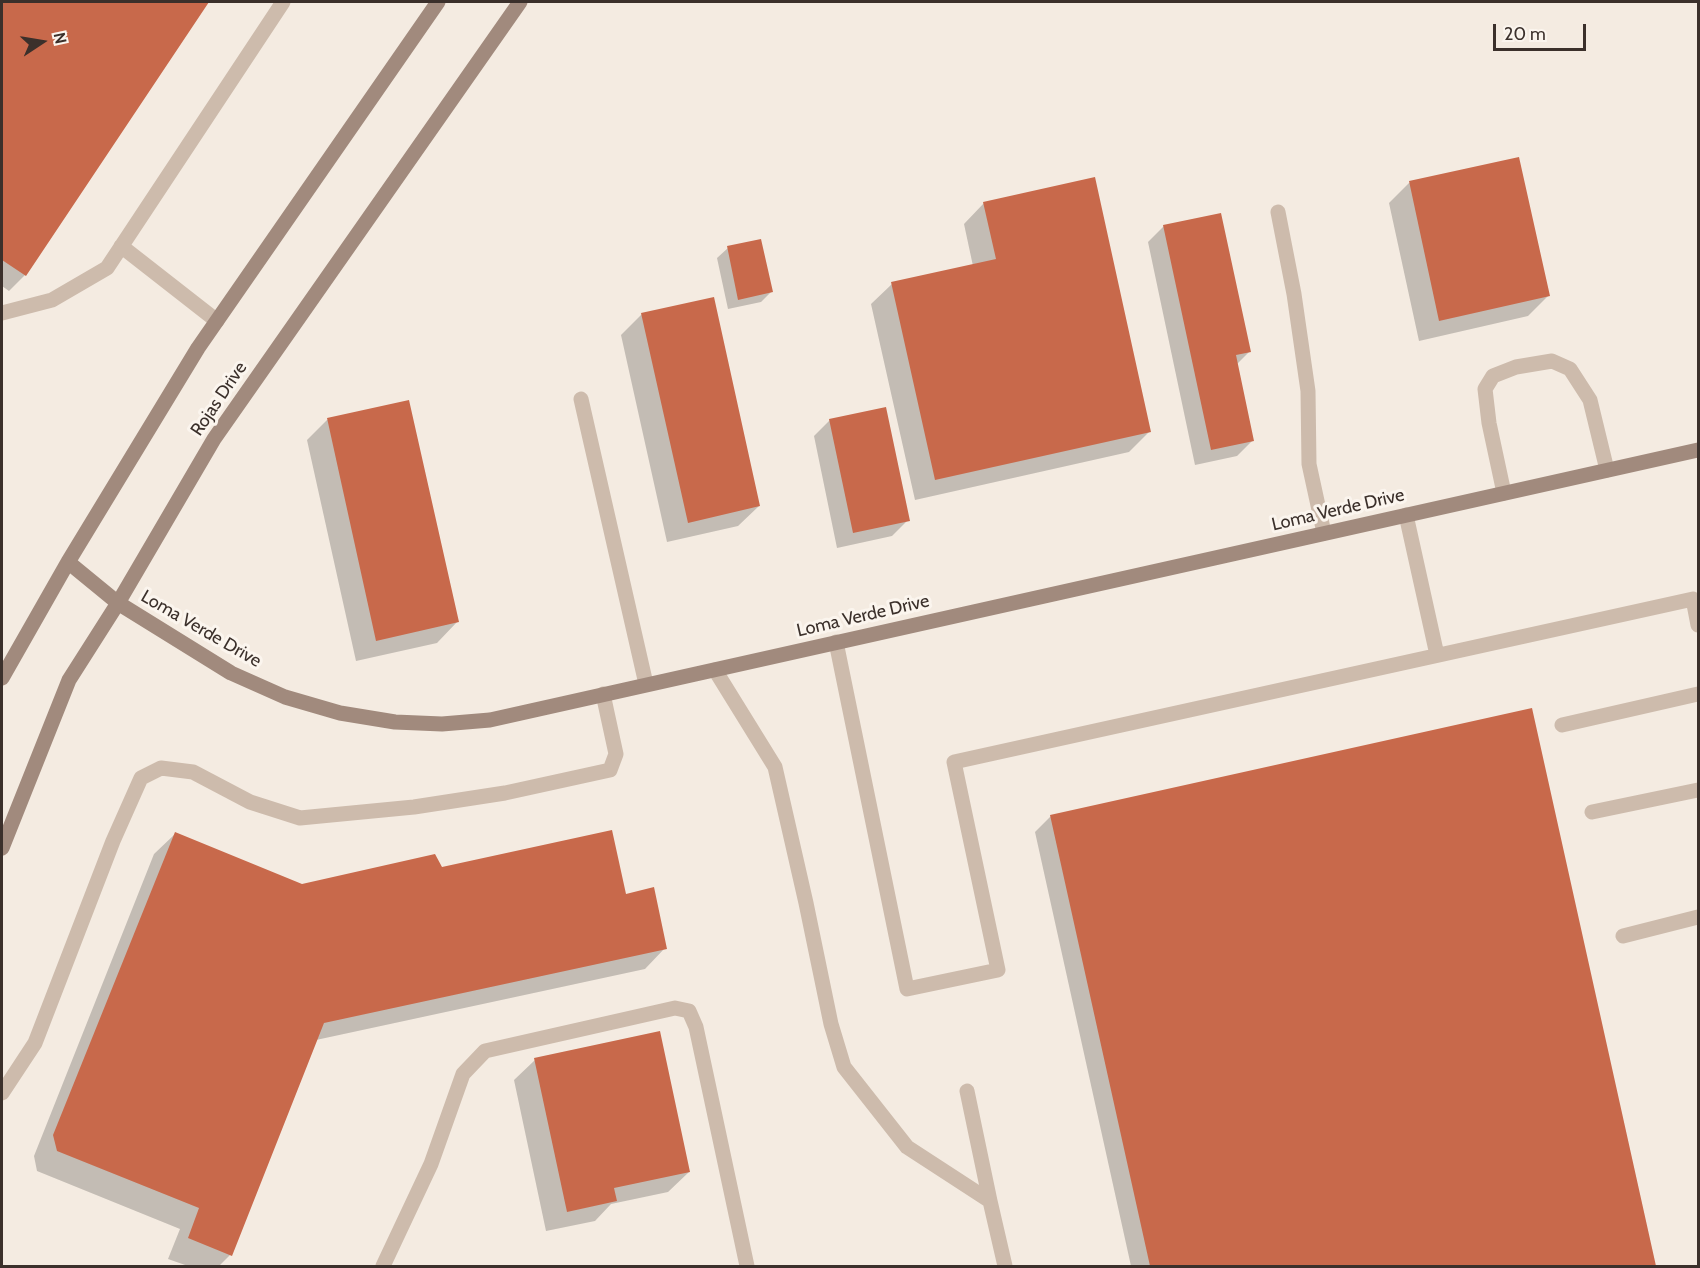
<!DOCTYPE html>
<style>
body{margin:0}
#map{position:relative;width:1700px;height:1268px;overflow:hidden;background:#f4ebe1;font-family:Cabin,sans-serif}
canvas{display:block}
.frame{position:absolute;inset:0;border:3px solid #3b302b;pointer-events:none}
.north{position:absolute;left:12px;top:12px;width:60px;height:60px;-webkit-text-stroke:4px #fbf5ee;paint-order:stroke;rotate:78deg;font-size:16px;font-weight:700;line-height:24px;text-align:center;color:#3b302b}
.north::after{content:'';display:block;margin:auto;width:21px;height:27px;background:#3b302b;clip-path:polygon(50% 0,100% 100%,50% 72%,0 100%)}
.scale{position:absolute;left:1493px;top:24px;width:93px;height:27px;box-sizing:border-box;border:3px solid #3b302b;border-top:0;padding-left:8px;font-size:18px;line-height:21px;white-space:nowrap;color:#3b302b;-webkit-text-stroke:4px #fbf5ee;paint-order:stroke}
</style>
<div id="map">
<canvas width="1700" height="1268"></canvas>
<div class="frame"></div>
<div class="north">N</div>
<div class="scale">20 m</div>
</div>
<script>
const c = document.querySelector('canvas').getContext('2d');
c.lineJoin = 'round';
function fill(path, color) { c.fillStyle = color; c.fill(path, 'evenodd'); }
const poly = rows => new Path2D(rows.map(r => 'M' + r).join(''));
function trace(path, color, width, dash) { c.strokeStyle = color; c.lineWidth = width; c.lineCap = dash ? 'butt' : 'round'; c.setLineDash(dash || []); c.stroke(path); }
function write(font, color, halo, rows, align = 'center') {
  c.font = font + ' Cabin,sans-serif'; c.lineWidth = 6; c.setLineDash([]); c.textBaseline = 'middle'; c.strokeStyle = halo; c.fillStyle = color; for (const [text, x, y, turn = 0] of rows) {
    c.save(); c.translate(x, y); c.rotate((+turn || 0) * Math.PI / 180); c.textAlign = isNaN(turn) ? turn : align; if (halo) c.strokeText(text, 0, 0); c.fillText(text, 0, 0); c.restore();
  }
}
const shadow = poly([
 [2,2,207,2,25,275,9,291,2,286],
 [1518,159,1548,296,1528,316,1419,341,1389,203,1409,183],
 [984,203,1150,431,1129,452,915,500,871,304,892,284,973,266,964,224],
 [1164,226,1249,352,1236,365,1252,441,1237,456,1195,465,1148,242],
 [728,248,771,292,761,302,728,309,717,258],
 [642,314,759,506,738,526,667,542,621,335],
 [408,402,457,622,437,643,356,661,307,440,327,420],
 [830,420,908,520,892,536,837,548,814,436],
 [1531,709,1654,1266,1131,1266,1035,832,1051,816],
 [175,834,302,885,441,869,624,895,665,948,645,969,316,1040,230,1255,219,1266,188,1266,168,1259,180,1229,37,1171,34,1156,154,854],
 [535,1060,689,1172,668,1192,611,1204,595,1221,546,1231,514,1080]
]);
const building = poly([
 [2,2,209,2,26,276,2,260],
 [1519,157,1550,296,1439,321,1409,181],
 [1095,177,1151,432,935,480,891,282,996,259,983,202],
 [1221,213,1251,352,1236,355,1254,441,1211,450,1163,225],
 [761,239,773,292,738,300,727,246],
 [714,297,760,506,688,523,641,313],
 [409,400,459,622,376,641,327,418],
 [886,407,910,521,853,533,829,419],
 [1532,708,1656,1266,1150,1266,1050,815],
 [612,830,626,894,654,887,667,949,324,1023,232,1256,188,1238,199,1208,57,1151,53,1135,175,832,302,884,435,854,442,867],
 [660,1031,690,1172,614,1188,617,1201,567,1212,534,1058]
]);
const lane = poly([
 [1278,212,1294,294,1308,391,1309,464,1324,533],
 [121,246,217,321],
 [2,313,52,300,107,268,283,2],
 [581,399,646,684],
 [1504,493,1489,423,1485,389,1493,376,1516,367,1552,361,1570,369,1590,400,1607,470],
 [1406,515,1437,655],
 [836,642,907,989,998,970,954,762,1693,599,1698,625],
 [715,670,775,767,806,903,831,1024,844,1067,907,1147,990,1201,1005,1266],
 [1562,725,1698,694],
 [1592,812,1698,790],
 [1623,936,1698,917],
 [967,1091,990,1201],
 [2,1093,35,1043,113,841,141,778,161,768,193,772,250,802,300,818,414,807,505,793,610,770,616,754,603,694],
 [383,1266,431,1164,463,1074,485,1051,675,1008,689,1011,696,1027,747,1266]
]);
const secondary = poly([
 [68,562,118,603,231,673,285,697,340,713,395,722,442,724,490,720,1698,450],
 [2,678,68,562,198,348,438,2],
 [2,848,69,680,118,603,214,439,520,2]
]);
const streetNames = [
 ["Rojas Drive",219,399,-56],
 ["Loma Verde Drive",1338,510,-13],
 ["Loma Verde Drive",863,616,-13],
 ["Loma Verde Drive",201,629,30]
];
fill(shadow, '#0003');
fill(building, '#c8694b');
trace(lane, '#cdbbac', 15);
trace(secondary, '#a18a7d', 15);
write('18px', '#3b302b', '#fbf5ee', streetNames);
</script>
